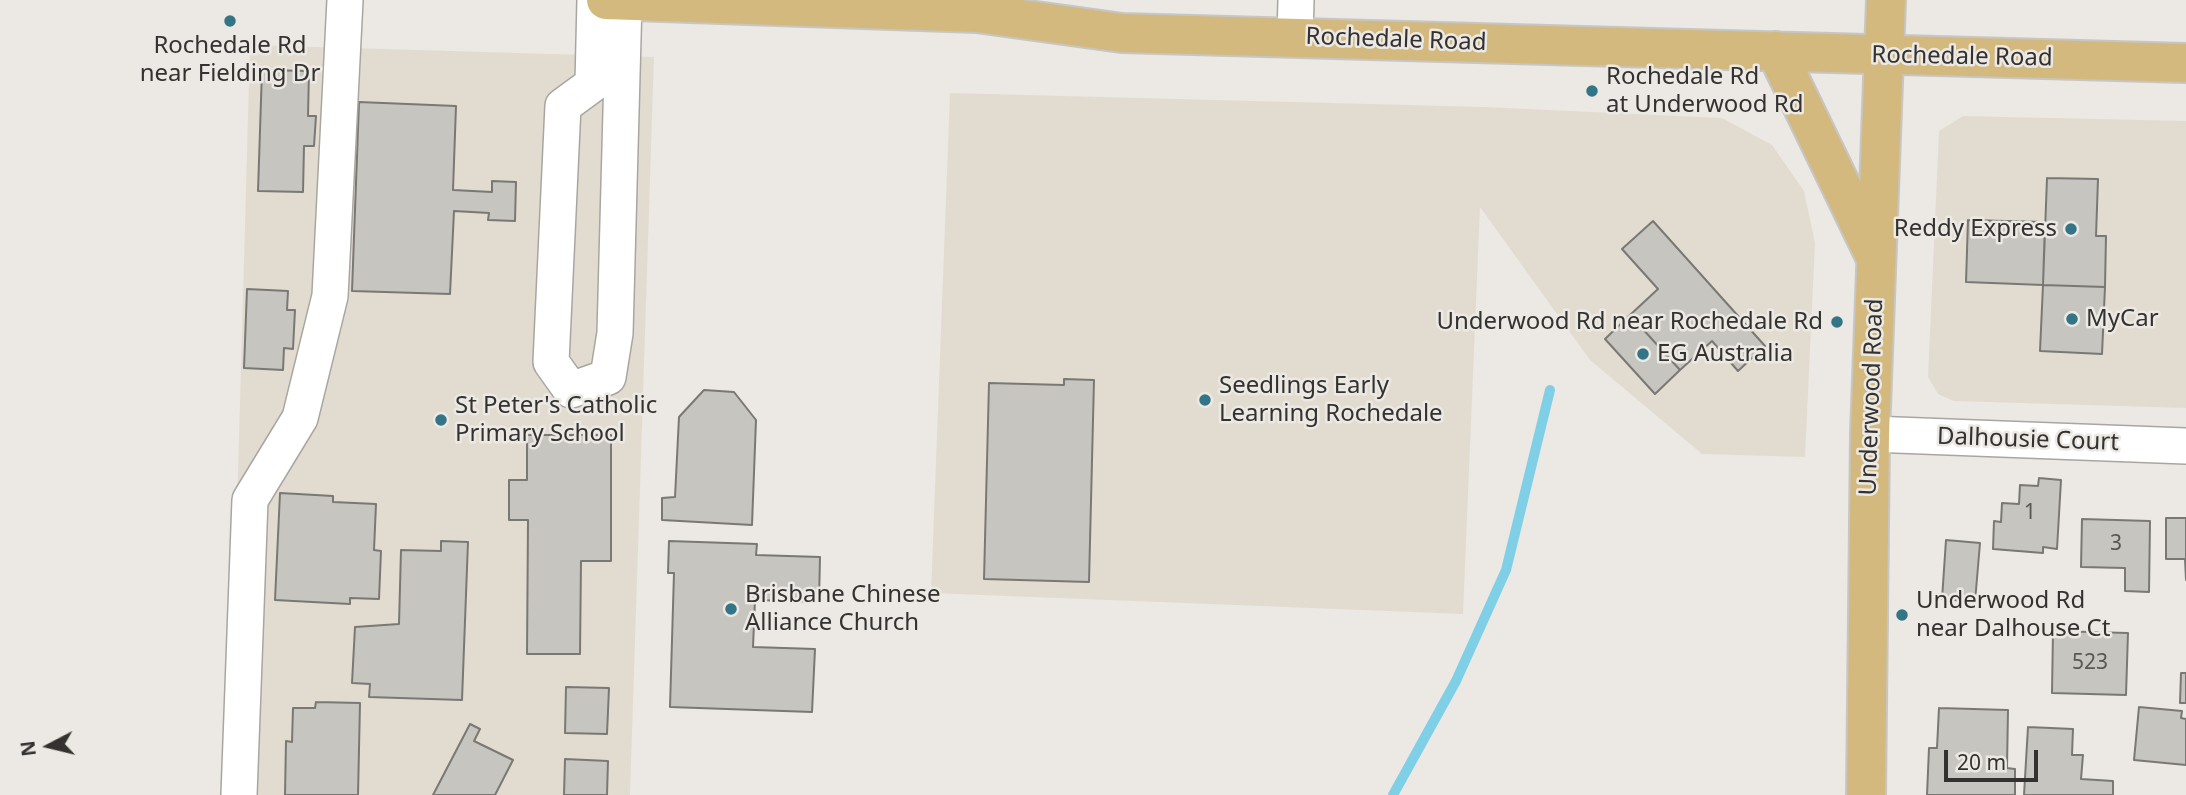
<!DOCTYPE html>
<style>
body{margin:0}
#map{position:relative;width:2186px;height:795px;overflow:hidden;background:#ece9e4;font-family:"Noto Sans",sans-serif}
canvas{display:block}
.north{position:absolute;left:14px;top:711px;width:70px;height:70px;-webkit-text-stroke:5px #ece9e4;paint-order:stroke;rotate:263deg;font-size:19px;font-weight:700;line-height:28px;text-align:center;color:#333230}
.north::after{content:'';display:block;margin:auto;width:24px;height:32px;background:#333230;clip-path:polygon(50% 0,100% 100%,50% 72%,0 100%)}
.scale{position:absolute;left:1944px;top:750px;width:94px;height:32px;box-sizing:border-box;border:4px solid #333230;border-top:0;padding-left:9px;font-size:21px;line-height:24px;white-space:nowrap;color:#333230;-webkit-text-stroke:5px #ece9e4;paint-order:stroke}
</style>
<div id="map">
<canvas width="2186" height="795"></canvas>
<div class="north">N</div>
<div class="scale">20 m</div>
</div>
<script>
const c = document.querySelector('canvas').getContext('2d');
c.lineJoin = 'round';
function fill(path, color) { c.fillStyle = color; c.fill(path, 'evenodd'); }
const poly = rows => new Path2D(rows.map(r => 'M' + r).join(''));
function trace(path, color, width, dash) { c.strokeStyle = color; c.lineWidth = width; c.lineCap = dash ? 'butt' : 'round'; c.setLineDash(dash || []); c.stroke(path); }
function write(font, color, halo, rows, align = 'center') {
  c.font = font + ' "Noto Sans",sans-serif'; c.lineWidth = 5; c.setLineDash([]); c.textBaseline = 'middle'; c.strokeStyle = halo; c.fillStyle = color; for (const [text, x, y, turn = 0] of rows) {
    c.save(); c.translate(x, y); c.rotate((+turn || 0) * Math.PI / 180); c.textAlign = isNaN(turn) ? turn : align; if (halo) c.strokeText(text, 0, 0); c.fillText(text, 0, 0); c.restore();
  }
}
const built = poly([
 [250,45,654,57,630,795,229,795],
 [950,93,1485,107,1722,118,1772,145,1804,191,1815,243,1805,457,1702,454,1590,360,1480,207,1463,614,931,593],
 [1963,116,2186,121,2186,408,1954,401,1938,394,1928,377,1939,131]
]);
const stream = poly([
 [1393,795,1456,681,1506,570,1550,390]
]);
const building = poly([
 [262,70,309,71,308,116,316,116,314,146,304,146,303,192,258,191,262,70],
 [359,102,456,106,453,190,492,192,492,181,516,182,515,221,488,220,489,213,454,211,450,294,352,291,359,102],
 [2047,178,2098,179,2096,236,2106,236,2105,287,2043,285,2047,178],
 [1968,220,2045,222,2043,285,1966,282,1968,220],
 [1653,221,1765,346,1738,371,1712,341,1680,370,1630,315,1658,289,1622,249,1653,221],
 [2043,285,2105,287,2102,354,2040,351,2043,285],
 [247,289,288,291,287,310,295,310,293,349,284,348,283,370,244,368,247,289],
 [1630,315,1680,370,1655,394,1605,339,1630,315],
 [1064,379,1094,380,1089,582,984,579,989,383,1064,385,1064,379],
 [704,390,734,392,756,420,752,525,662,520,662,498,675,497,679,417,704,390],
 [527,435,611,435,611,561,581,561,580,654,527,654,528,520,509,520,509,480,527,480,527,435],
 [2039,478,2061,480,2057,549,2043,547,2043,553,1993,549,1994,521,2001,522,2002,503,2019,504,2020,485,2038,486,2039,478],
 [280,493,333,496,333,502,376,504,374,550,381,551,379,599,350,598,350,604,275,600,280,493],
 [2166,518,2186,518,2186,580,2185,559,2166,559,2166,518],
 [2082,519,2150,521,2149,592,2125,591,2125,568,2081,567,2082,519],
 [1946,540,1980,543,1975,602,1942,599,1946,540],
 [441,541,468,542,462,700,369,697,370,684,352,683,355,627,399,624,401,550,441,551,441,541],
 [669,541,757,544,756,555,820,557,819,602,755,600,753,647,815,649,812,712,670,707,674,573,668,573,669,541],
 [2053,631,2128,633,2126,695,2052,693,2053,631],
 [2181,673,2186,673,2186,703,2180,703,2181,673],
 [566,687,609,688,607,734,565,733,566,687],
 [316,702,360,703,358,795,285,795,286,741,292,742,293,708,315,708,316,702],
 [2139,707,2182,711,2181,718,2186,719,2186,765,2134,760,2139,707],
 [1939,708,2008,710,2007,768,2015,769,2015,795,1927,795,1929,748,1937,748,1939,708],
 [470,724,480,729,474,741,513,760,495,795,433,795,470,724],
 [2028,727,2073,729,2072,755,2083,755,2081,779,2113,781,2113,795,2024,795,2028,727],
 [565,759,608,761,607,795,564,795,565,759]
]);
const minor = poly([
 [595,0,593,84,563,106,551,362,571,390,608,377,615,333,624,1],
 [1295,37,1296,0],
 [1870,434,2186,446],
 [239,795,250,500,300,418,330,296,345,0]
]);
const major = poly([
 [606,0,977,13,1122,33,2186,63],
 [1776,51,1874,254],
 [1866,795,1870,434,1886,0]
]);
const markers = [
 [230,21,7,"#337487"],
 [1592,91,7,"#337487"],
 [2071,229,7,"#337487"],
 [2072,319,7,"#337487"],
 [1837,322,7,"#337487"],
 [1643,354,7,"#337487"],
 [1205,400,7,"#337487"],
 [441,420,7,"#337487"],
 [731,609,7,"#337487"],
 [1902,615,7,"#337487"]
];
const numberNames = [
 ["1",2030,513],
 ["3",2116,544],
 ["523",2090,663]
];
const streetNames = [
 ["Rochedale Road",1396,40,2],
 ["Rochedale Road",1962,57,1],
 ["Underwood Road",1872,397,-88],
 ["Dalhousie Court",2028,440,2]
];
const poiNames = [
 ["Rochedale Rd",230,46,"center"],
 ["near Fielding Dr",230,74,"center"],
 ["Rochedale Rd",1606,77],
 ["at Underwood Rd",1606,105],
 ["Reddy Express",2057,229,"right"],
 ["MyCar",2086,319],
 ["Underwood Rd near Rochedale Rd",1823,322,"right"],
 ["EG Australia",1657,354],
 ["Seedlings Early",1219,386],
 ["Learning Rochedale",1219,414],
 ["St Peter's Catholic",455,406],
 ["Primary School",455,434],
 ["Brisbane Chinese",745,595],
 ["Alliance Church",745,623],
 ["Underwood Rd",1916,601],
 ["near Dalhouse Ct",1916,629]
];
fill(built, '#e2dcd0');
trace(stream, '#7fcfe7', 10);
fill(building, '#c7c5c0');
trace(building, '#7a7874', 2);
trace(minor, '#a9a6a2', 38);
trace(major, '#c6c6c5', 42);
trace(minor, '#fff', 35);
trace(major, '#d4b97f', 38);
for (const [x, y, r, color] of markers) { const dot = new Path2D(); dot.arc(x, y, r, 0, 2 * Math.PI); c.fillStyle = color; c.fill(dot); trace(dot, '#ece9e4', 2.5); }
write('21px', '#585754', null, numberNames);
write('24px', '#333230', '#ece9e4', streetNames);
write('24px', '#333230', '#ece9e4', poiNames, 'left');
</script>
